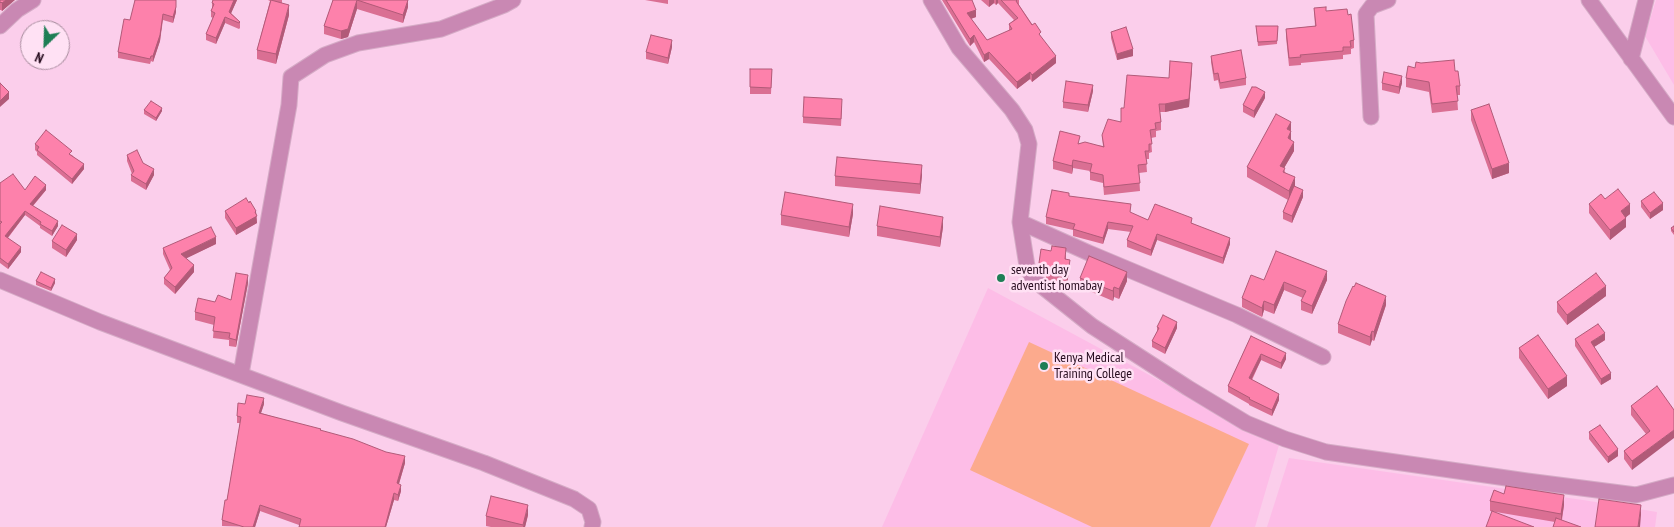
<!DOCTYPE html>
<style>
body{margin:0}
#map{position:relative;width:1674px;height:527px;overflow:hidden;background:#fbceeb;font-family:"PT Sans Narrow",sans-serif}
canvas{display:block}
.north{position:absolute;left:20px;top:20px;width:50px;height:50px;box-sizing:border-box;background:#ffe1f4;border:1px solid #a88c9e;border-radius:50%;rotate:204deg;font-size:14px;font-weight:700;line-height:20px;text-align:center;color:#260c1e}
.north::after{content:'';display:block;margin:auto;width:18px;height:22px;background:#1e7e55;clip-path:polygon(50% 0,100% 100%,50% 72%,0 100%)}
</style>
<div id="map">
<canvas width="1674" height="527"></canvas>
<div class="north">N</div>
</div>
<script>
const c = document.querySelector('canvas').getContext('2d');
c.lineJoin = 'round';
function fill(path, color) { c.fillStyle = color; c.fill(path, 'evenodd'); }
const poly = rows => new Path2D(rows.map(r => 'M' + r).join(''));
function trace(path, color, width, dash) { c.strokeStyle = color; c.lineWidth = width; c.lineCap = dash ? 'butt' : 'round'; c.setLineDash(dash || []); c.stroke(path); }
function write(font, color, halo, rows, align = 'center') {
  c.font = font + ' "PT Sans Narrow",sans-serif'; c.lineWidth = 5; c.setLineDash([]); c.textBaseline = 'middle'; c.strokeStyle = halo; c.fillStyle = color; for (const [text, x, y, turn = 0] of rows) {
    c.save(); c.translate(x, y); c.rotate((+turn || 0) * Math.PI / 180); c.textAlign = isNaN(turn) ? turn : align; if (halo) c.strokeText(text, 0, 0); c.fillText(text, 0, 0); c.restore();
  }
}
const built = poly([
 [1656,0,1674,0,1674,85,1645,36],
 [988,288,1279,445,1255,527,882,527],
 [1289,458,1583,500,1657,512,1655,527,1267,527]
]);
const green = poly([
 [1029,342,1249,444,1210,527,1092,527,970,470]
]);
const minor = poly([
 [931,0,959,48,1012,110,1025,130,1029,144,1020,222,1027,266,1033,279,1092,326,1188,388,1246,423,1285,439,1326,452,1527,481,1636,495,1674,485],
 [1589,0,1674,117],
 [0,26,17,10,33,0],
 [1631,59,1646,0],
 [1371,117,1366,14,1372,6,1388,0],
 [1020,222,1089,253,1237,315,1323,357],
 [0,280,100,322,342,413,484,463,574,499,589,509,593,522,592,527],
 [241,374,289,105,291,77,325,55,358,43,441,29,504,5,513,0]
]);
const wall = poly([
 [0,0,12,2,2,11,1,10,0,10],
 [176,0,176,12,173,23,163,20,160,41,153,62,151,61,150,64,118,58,118,52,130,20],
 [213,0,237,0,231,13,240,22,240,28,239,29,225,23,216,44,206,40,206,34,213,18,211,17,211,11,212,9,212,3],
 [268,0,282,0,282,3,289,15,276,64,257,59,257,50,270,1],
 [333,0,408,0,408,7,403,23,357,9,348,37,341,39,324,34,324,26],
 [645,0,668,0,668,4],
 [942,0,972,0,976,17,971,19,987,40,1009,31,1009,24,1014,20,998,3,996,5,994,3,989,7,981,0,1019,0,1019,5,1041,37,1056,63,1032,82,1030,79,1017,89,989,59,984,62,974,42,970,46],
 [1314,8,1326,11,1348,15,1354,40,1354,48,1351,49,1351,54,1343,55,1343,59,1301,63,1301,65,1289,66,1286,37,1286,29,1315,26],
 [1256,26,1278,26,1277,44,1258,46],
 [1111,32,1133,56,1117,60,1111,38],
 [672,47,668,64,646,59,646,52],
 [1211,56,1246,78,1246,85,1220,89,1218,80,1214,81,1211,62],
 [1415,68,1455,71,1460,86,1460,95,1457,95,1458,110,1432,113,1429,92,1406,87,1406,78],
 [750,69,772,69,771,94,750,94],
 [1192,71,1189,107,1165,112,1160,112,1161,122,1161,130,1156,131,1156,137,1151,138,1152,152,1149,153,1149,159,1146,159,1147,172,1139,173,1140,191,1104,195,1103,183,1090,180,1090,171,1073,168,1072,174,1053,169,1053,161,1080,143,1103,146,1102,135,1121,122,1124,108,1169,78],
 [1382,83,1402,83,1399,94,1382,90],
 [1093,91,1088,112,1063,108,1063,102],
 [1265,98,1254,118,1243,112,1243,105],
 [842,106,841,126,803,123,803,117],
 [144,110,162,111,156,121,144,114],
 [1471,110,1509,173,1492,179,1471,120],
 [1291,122,1291,140,1294,151,1284,168,1285,172,1303,197,1292,223,1283,219,1283,212,1288,200,1247,177,1247,167],
 [35,144,72,155,84,169,72,184,37,155,37,152,35,150],
 [127,155,143,163,154,175,146,190,131,181,131,175,132,174,127,161],
 [922,175,920,194,835,186,835,176],
 [0,183,25,190,46,190,33,206,58,226,52,236,40,228,40,226,25,215,8,238,21,252,8,269,0,263],
 [1069,196,1130,213,1148,220,1192,223,1230,244,1223,264,1157,240,1151,256,1127,247,1127,240,1131,232,1108,229,1103,244,1073,236,1073,230,1046,224,1046,217],
 [1605,199,1630,214,1626,217,1626,227,1610,240,1589,213,1589,204],
 [1641,201,1663,210,1650,219,1641,207],
 [249,203,256,214,257,223,236,235,225,218,225,211],
 [853,214,849,237,781,225,781,215],
 [877,226,943,227,940,247,877,236],
 [1674,226,1674,235,1671,231,1671,228],
 [77,240,66,257,52,248,52,241],
 [216,244,186,258,194,272,175,294,164,284,164,278,170,270,163,254,163,248],
 [1066,255,1066,259,1070,266,1067,284,1051,282,1046,278,1046,274,1041,273,1039,269,1039,263],
 [1080,278,1127,281,1119,299,1114,297,1113,301,1080,287],
 [1264,280,1327,280,1312,314,1301,310,1301,301,1303,298,1284,290,1274,314,1264,310,1262,317,1242,307,1242,298],
 [36,281,55,283,51,291,36,285],
 [248,283,236,347,229,346,229,340,213,338,214,325,195,320,195,312,215,302,231,300],
 [1606,296,1567,325,1557,312,1557,302],
 [1386,305,1374,341,1372,340,1370,346,1338,333,1338,324],
 [1157,327,1177,328,1165,354,1152,347,1152,341,1157,332],
 [1251,336,1286,359,1281,369,1261,360,1252,380,1279,400,1272,416,1249,405,1249,404,1228,392,1228,386],
 [1575,339,1605,340,1594,347,1611,379,1601,385,1575,346],
 [1519,348,1567,386,1548,399,1519,358],
 [264,404,261,413,321,431,405,463,399,484,401,491,398,501,394,500,386,527,299,527,299,525,260,511,255,527,222,526,222,520,227,500,240,423,237,423,237,416],
 [1631,406,1674,410,1632,470,1624,459,1624,451,1646,434,1631,415],
 [1589,432,1618,456,1608,463,1589,439],
 [1504,494,1564,505,1562,520,1555,522,1490,511,1490,501],
 [528,515,525,527,491,527,486,526,486,516]
]);
const shadedWall = poly([
 [6,0,15,0,2,11,2,3],
 [234,0,237,0,229,18,229,12],
 [357,0,357,9,348,37,341,39,341,31],
 [408,0,408,7,403,23,403,15],
 [989,0,994,0,994,3,989,7],
 [996,0,998,0,998,3,996,5],
 [289,5,289,15,276,64,276,54],
 [176,7,176,12,173,23,173,17],
 [976,10,976,17,967,20,967,13],
 [163,14,160,41,153,62,153,56],
 [225,17,225,23,216,44,216,38],
 [974,35,974,42,970,46,970,39],
 [672,40,672,47,668,64,668,58],
 [1133,49,1133,56,1117,60,1117,54],
 [989,52,989,59,984,62,984,55],
 [1056,56,1056,63,1032,82,1032,75],
 [1192,63,1189,107,1165,112,1165,104],
 [1030,72,1030,79,1017,89,1017,82],
 [1402,76,1402,83,1399,94,1399,87],
 [1093,85,1093,91,1088,112,1088,105],
 [9,92,9,99,0,107,0,101],
 [1265,92,1265,98,1254,118,1254,111],
 [162,108,162,111,156,121,156,118],
 [1291,122,1291,131,1287,129],
 [1291,131,1291,141,1288,138],
 [1294,142,1294,151,1280,175,1280,166],
 [1073,160,1073,168,1072,174,1072,166],
 [1509,163,1509,173,1492,179,1492,169],
 [84,164,84,169,72,184,72,179],
 [922,165,922,175,920,194,920,184],
 [154,169,154,175,146,190,146,184],
 [1295,177,1295,186,1289,200,1289,191],
 [46,185,46,190,30,209,30,204],
 [1303,190,1303,197,1292,223,1292,216],
 [1663,203,1663,210,1650,219,1650,213],
 [853,204,853,214,849,237,849,227],
 [1630,204,1630,214,1621,221,1621,211],
 [25,211,25,215,5,241,5,236],
 [256,211,257,223,236,235,236,228],
 [943,217,943,227,940,247,940,237],
 [1626,218,1626,227,1610,240,1610,230],
 [58,221,58,226,52,236,52,231],
 [1108,222,1108,229,1103,244,1103,238],
 [77,234,77,240,66,257,66,250],
 [1157,234,1157,240,1151,256,1151,250],
 [216,237,216,244,181,261,181,254],
 [1230,238,1230,244,1223,264,1223,258],
 [21,247,21,252,8,269,8,264],
 [1070,260,1070,266,1067,284,1067,278],
 [194,265,194,272,175,294,175,287],
 [1327,271,1327,280,1312,314,1312,306],
 [1127,272,1127,281,1119,299,1119,289],
 [248,275,248,283,236,347,236,340],
 [55,279,55,283,51,291,51,288],
 [1284,282,1284,290,1274,314,1274,305],
 [1606,286,1606,296,1567,325,1567,315],
 [1114,287,1114,297,1113,301,1113,291],
 [1386,296,1386,305,1374,341,1374,332],
 [1264,301,1264,310,1262,317,1262,308],
 [1177,322,1177,328,1165,354,1165,348],
 [1372,331,1372,340,1370,346,1370,337],
 [1605,333,1605,340,1591,349,1591,342],
 [1286,353,1286,359,1281,369,1281,363],
 [1261,354,1261,360,1249,384,1249,378],
 [1611,373,1611,379,1601,385,1601,379],
 [1567,376,1567,386,1548,399,1548,389],
 [1279,394,1279,400,1272,416,1272,410],
 [264,398,264,404,259,419,259,413],
 [1674,430,1674,438,1632,470,1632,461],
 [1618,449,1618,456,1608,463,1608,457],
 [405,456,405,463,397,490,397,483],
 [401,485,401,491,398,501,398,495],
 [394,493,394,500,386,527,385,527],
 [1564,495,1564,505,1561,523,1561,514],
 [260,505,260,511,255,527,253,527],
 [528,505,528,515,525,527,523,527],
 [1641,505,1641,515,1640,527,1638,527]
]);
const building = poly([
 [0,0,6,0,2,3,1,2,0,3,0,0],
 [135,0,176,0,176,7,173,17,163,14,160,35,153,56,151,56,150,59,118,52,124,19,130,20,135,0],
 [213,0,234,0,229,12,240,22,239,23,225,17,216,38,206,34,215,13,211,11,214,4,212,3,213,0],
 [271,0,289,5,276,54,257,50,271,0],
 [333,0,408,0,403,15,357,0,348,29,341,31,324,26,333,0],
 [946,0,972,0,976,10,967,13,987,40,1012,29,1009,24,1018,18,1001,0,1017,0,1016,1,1032,25,1035,23,1041,32,1039,34,1056,56,1032,75,1030,72,1017,82,989,52,984,55,974,35,970,39,946,0],
 [1326,7,1326,11,1347,9,1348,15,1351,14,1354,40,1350,41,1351,47,1343,47,1343,51,1300,55,1301,57,1289,58,1286,29,1316,26,1314,8,1326,7],
 [1256,26,1278,26,1277,41,1258,42,1256,26],
 [1126,27,1133,49,1117,54,1111,32,1126,27],
 [651,35,672,40,668,58,646,52,651,35],
 [1241,50,1246,78,1220,83,1218,73,1214,74,1211,56,1241,50],
 [1454,60,1455,71,1458,71,1460,86,1456,86,1458,101,1432,104,1429,82,1406,78,1408,66,1415,68,1416,62,1421,63,1454,60],
 [1170,61,1192,63,1189,99,1165,104,1159,104,1161,122,1155,123,1156,129,1150,130,1152,144,1149,144,1149,151,1145,151,1147,164,1138,165,1140,183,1104,187,1103,175,1090,172,1092,164,1073,160,1072,166,1053,161,1060,131,1080,136,1078,144,1085,142,1104,147,1102,135,1108,119,1121,122,1121,108,1124,108,1127,75,1169,78,1170,61],
 [750,69,772,69,771,88,750,87,750,69],
 [1384,72,1402,76,1399,87,1382,83,1384,72],
 [1066,81,1093,85,1088,105,1063,102,1066,81],
 [0,83,9,92,0,101,0,83],
 [1252,87,1256,87,1265,92,1254,111,1243,105,1252,87],
 [804,97,842,99,841,119,803,117,804,97],
 [151,101,162,108,156,118,144,110,151,101],
 [1489,104,1509,163,1492,169,1471,110,1489,104],
 [1276,114,1291,122,1287,129,1291,131,1288,138,1294,142,1280,166,1285,168,1283,172,1295,177,1289,191,1247,167,1276,114],
 [46,130,72,151,69,154,84,164,72,179,37,150,39,147,35,144,46,130],
 [137,150,143,163,154,169,146,184,131,175,134,171,127,155,137,150],
 [837,157,922,165,920,184,835,176,837,157],
 [13,174,25,190,35,176,46,185,30,204,58,221,52,231,40,224,41,222,25,211,5,236,21,247,8,264,0,258,0,224,2,222,0,221,0,183,13,174],
 [1294,186,1303,190,1292,216,1283,212,1294,186],
 [1618,189,1630,204,1621,211,1626,218,1610,230,1589,204,1601,194,1605,199,1618,189],
 [1052,190,1069,193,1069,196,1131,204,1130,212,1148,220,1155,204,1192,218,1191,223,1230,238,1223,258,1157,234,1151,250,1127,240,1133,226,1108,222,1103,238,1073,229,1075,224,1046,217,1052,190],
 [785,192,853,204,849,227,781,215,785,192],
 [1654,192,1663,203,1650,213,1641,201,1654,192],
 [246,198,249,203,250,201,256,211,255,212,257,216,236,228,225,211,246,198],
 [880,206,943,217,940,237,877,226,880,206],
 [62,225,77,234,66,250,52,241,62,225],
 [1674,226,1674,232,1671,228,1674,226],
 [211,227,216,237,181,254,194,265,175,287,164,278,172,268,163,248,211,227],
 [1052,246,1066,248,1065,259,1070,260,1067,278,1051,275,1046,271,1047,268,1041,266,1039,263,1041,249,1051,251,1052,246],
 [1276,251,1327,271,1312,306,1301,301,1306,291,1284,282,1274,305,1264,301,1262,308,1242,298,1251,275,1264,280,1276,251],
 [1089,256,1127,272,1119,289,1114,287,1113,291,1080,278,1089,256],
 [41,272,55,279,51,288,36,281,41,272],
 [236,273,248,275,236,340,229,338,230,333,213,331,215,317,195,312,198,298,215,302,218,295,231,300,236,273],
 [1596,273,1606,286,1567,315,1557,302,1596,273],
 [1356,283,1386,296,1374,332,1372,331,1370,337,1338,324,1346,301,1353,286,1354,287,1356,283],
 [1163,315,1177,322,1165,348,1152,341,1159,328,1157,327,1163,315],
 [1598,324,1605,333,1591,342,1611,373,1601,379,1575,339,1598,324],
 [1538,335,1567,376,1548,389,1519,348,1538,335],
 [1251,336,1286,353,1281,363,1261,354,1249,378,1279,394,1272,410,1249,399,1250,398,1228,386,1251,336],
 [1657,386,1674,410,1674,430,1632,461,1624,451,1650,431,1631,406,1657,386],
 [247,395,264,398,259,413,321,429,320,430,353,439,386,452,405,456,397,483,401,485,398,495,394,493,385,527,299,527,301,519,260,505,253,527,244,527,222,520,225,500,227,500,241,417,237,416,238,403,245,404,247,395],
 [1600,425,1618,449,1608,457,1589,432,1600,425],
 [1506,486,1564,495,1561,514,1490,501,1494,490,1504,494,1506,486],
 [491,496,528,505,523,525,486,516,491,496],
 [1599,499,1641,505,1638,527,1595,527,1599,499],
 [1492,511,1534,527,1486,527,1492,511],
 [1556,518,1581,527,1553,527,1556,518]
]);
const markers = [
 [1001,278,5,"#1e7e55"],
 [1044,366,5,"#1e7e55"]
];
const poiNames = [
 ["seventh day",1011,270],
 ["adventist homabay",1011,286],
 ["Kenya Medical",1054,358],
 ["Training College",1054,374]
];
fill(built, '#fdbde7');
fill(green, '#fcaa8d');
trace(minor, '#d5abc6', 17);
trace(minor, '#c988b3', 15);
fill(wall, '#da6f93');
fill(shadedWall, '#b15a78');
fill(building, '#fd81ab');
trace(building, '#b15a78', 1);
for (const [x, y, r, color] of markers) { const dot = new Path2D(); dot.arc(x, y, r, 0, 2 * Math.PI); c.fillStyle = color; c.fill(dot); trace(dot, '#ffe1f4', 2); }
write('14px', '#260c1e', '#ffe1f4', poiNames, 'left');
</script>
